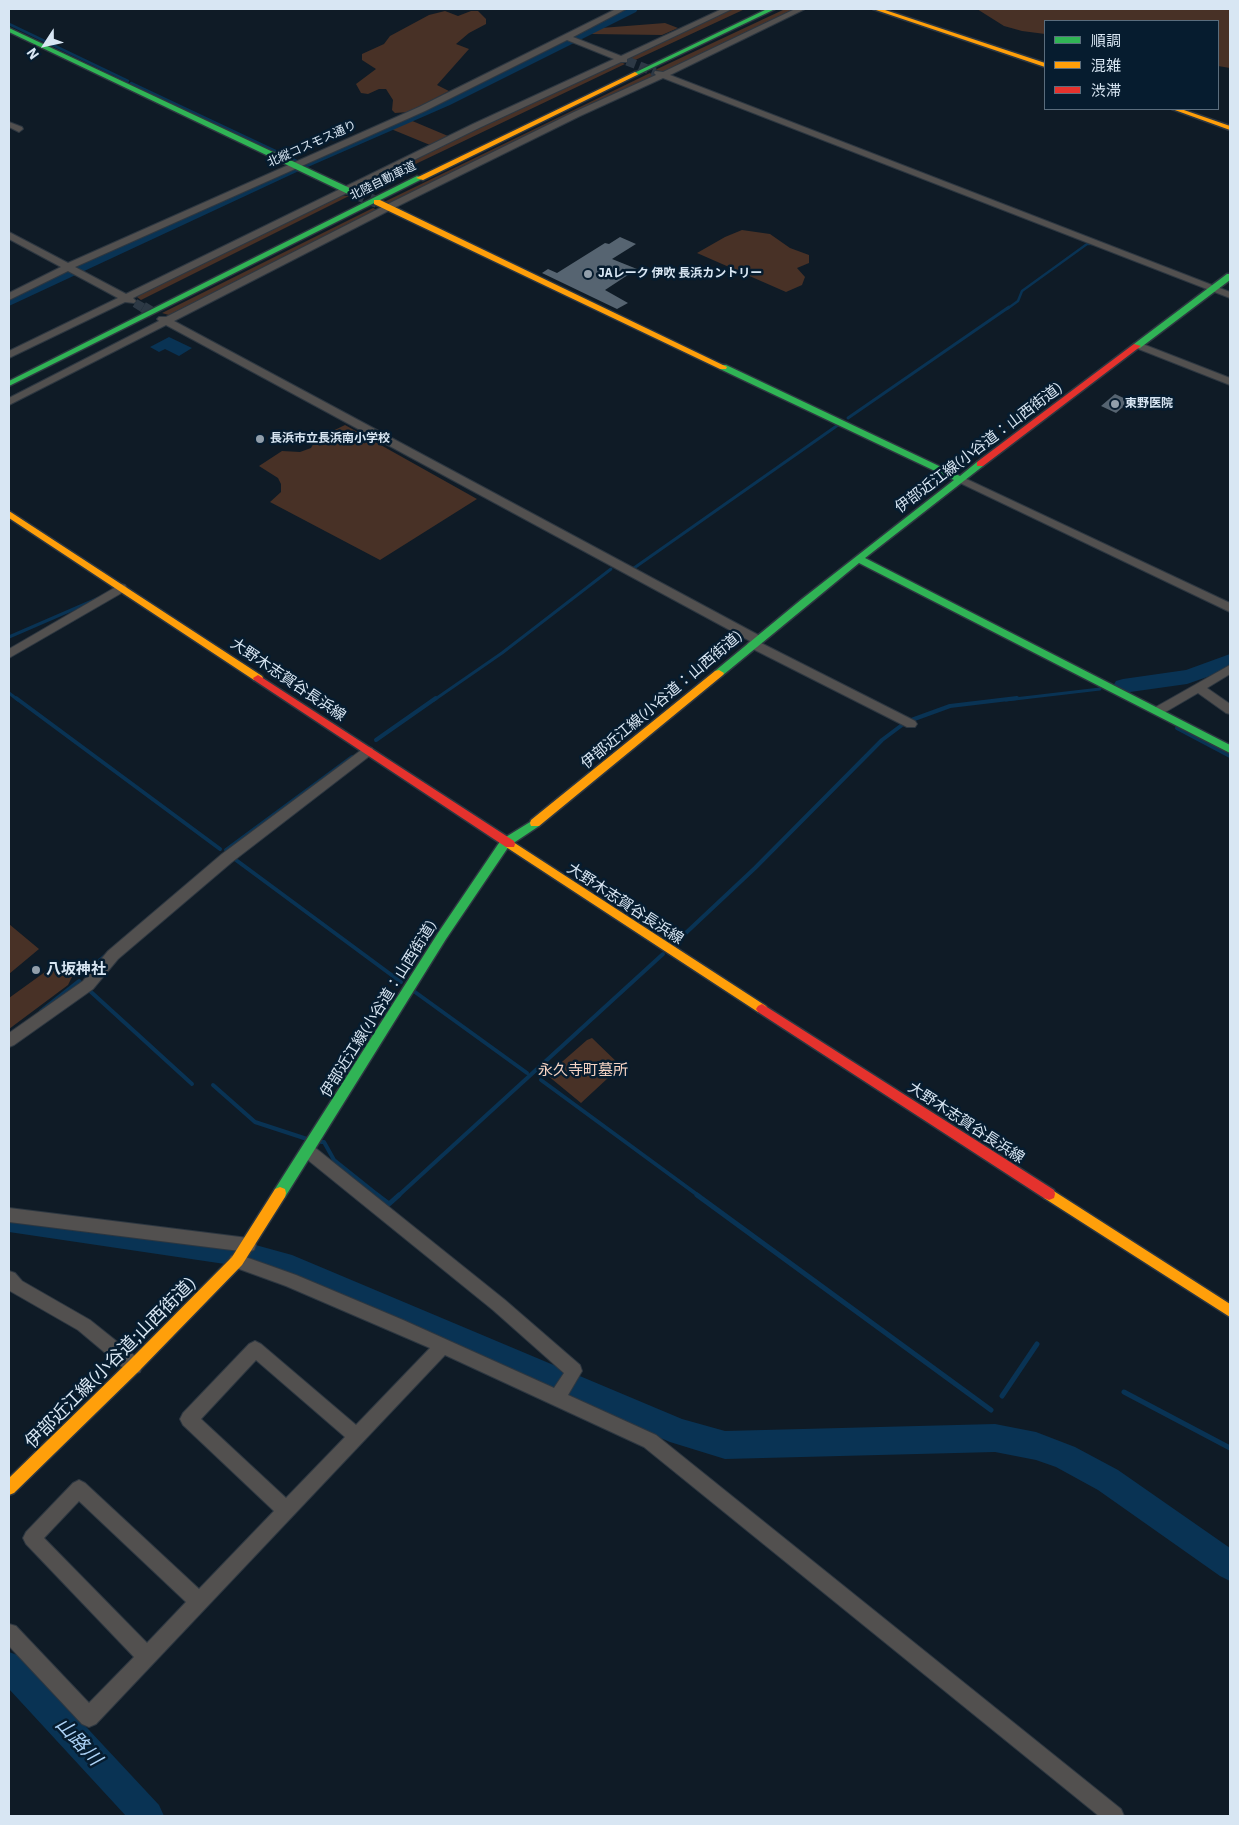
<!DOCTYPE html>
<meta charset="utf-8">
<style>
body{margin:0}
#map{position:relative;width:1239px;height:1825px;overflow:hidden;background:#0f1b26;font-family:"IBM Plex Sans","Noto Sans JP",sans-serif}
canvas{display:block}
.frame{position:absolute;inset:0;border:10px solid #d8e6f3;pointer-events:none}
.legend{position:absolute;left:1044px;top:20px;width:175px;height:90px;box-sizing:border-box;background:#061c2f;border:1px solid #5a6d7d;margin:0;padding:6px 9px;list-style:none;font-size:15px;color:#d8e6f3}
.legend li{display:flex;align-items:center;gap:10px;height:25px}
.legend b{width:25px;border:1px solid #5a6d7d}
.north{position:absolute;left:20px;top:20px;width:50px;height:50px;-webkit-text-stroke:4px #061c2f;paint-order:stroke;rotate:235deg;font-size:14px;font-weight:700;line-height:20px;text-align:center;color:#d8e6f3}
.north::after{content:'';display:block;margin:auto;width:18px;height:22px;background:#d8e6f3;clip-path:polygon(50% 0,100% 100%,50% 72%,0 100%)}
</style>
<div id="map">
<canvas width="1239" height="1825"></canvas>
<div class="frame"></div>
<ul class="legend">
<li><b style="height:6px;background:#30b455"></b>順調</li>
<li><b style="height:6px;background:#ff9f0a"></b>混雑</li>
<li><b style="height:6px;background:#e5322d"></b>渋滞</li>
</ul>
<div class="north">N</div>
</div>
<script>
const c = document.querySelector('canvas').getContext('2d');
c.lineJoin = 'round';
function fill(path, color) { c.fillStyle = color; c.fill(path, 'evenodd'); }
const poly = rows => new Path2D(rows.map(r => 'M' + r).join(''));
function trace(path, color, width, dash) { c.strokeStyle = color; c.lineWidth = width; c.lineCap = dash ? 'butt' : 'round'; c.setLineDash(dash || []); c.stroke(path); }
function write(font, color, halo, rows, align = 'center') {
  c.font = font + ' "IBM Plex Sans","Noto Sans JP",sans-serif'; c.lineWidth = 5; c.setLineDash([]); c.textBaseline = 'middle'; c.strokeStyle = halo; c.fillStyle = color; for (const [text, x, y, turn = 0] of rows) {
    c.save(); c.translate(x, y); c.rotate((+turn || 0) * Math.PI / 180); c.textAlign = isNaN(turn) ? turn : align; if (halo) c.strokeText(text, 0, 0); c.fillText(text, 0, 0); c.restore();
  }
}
const green = poly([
 [730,9,745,9,633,61,628,59,629,56],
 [785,9,797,9,665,72,655,70],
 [977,9,1230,9,1230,68,1218,66,1218,21,1045,21,1045,34,1022,31,1004,26],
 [445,11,458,16,471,11,478,11,486,19,486,24,469,33,456,44,469,49,437,85,449,91,409,112,395,113,392,110,393,100,386,89,379,89,368,94,361,93,356,84,376,69,362,60,362,54,384,44,390,36,429,15],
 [665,23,678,28,662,35,591,34,601,28],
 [621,62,625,64,357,192,354,189,355,187,614,63],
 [650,73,654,76,390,205,382,203],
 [410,120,448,136,430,145,391,129],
 [338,195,349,196,141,300,134,295],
 [373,208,379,211,172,316,162,313],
 [742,230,770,234,790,248,809,255,809,263,797,268,805,277,802,285,786,292,697,253,725,237],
 [345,425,477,499,380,560,270,502,281,492,281,484,278,478,259,466,282,451,300,452,311,448,316,439],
 [9,924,39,949,9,974],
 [56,964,72,977,68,985,9,1029,9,998],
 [592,1038,621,1066,581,1103,547,1075,587,1040]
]);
const water = poly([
 [169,337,192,348,179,356,165,349,159,352,150,347]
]);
const streamFar3 = poly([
 [9,24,128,81],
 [131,83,305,165],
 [1007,309,1018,301,1022,291,1087,244,1092,244]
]);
const streamFar2 = poly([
 [848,418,1009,307],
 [634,568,838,425],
 [9,637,99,598],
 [9,693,18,700],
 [434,700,502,653,611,569],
 [1006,700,1100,689]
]);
const streamFar1 = poly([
 [16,698,220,849],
 [1177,728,1230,756],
 [376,740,436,698],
 [226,850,352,757],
 [236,860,401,982],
 [673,945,755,868,882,740,906,722,950,706,1017,698],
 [89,969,105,956],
 [415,992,527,1073],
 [41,1011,79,981,192,1084],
 [541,1080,699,1196],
 [213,1085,255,1122,307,1139],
 [321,1142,324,1142,334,1160,379,1196],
 [398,1196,663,954]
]);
const stream = poly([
 [377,1195,389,1204,399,1195],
 [697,1195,991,1410],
 [1124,1392,1230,1448],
 [1002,1396,1037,1344]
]);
const river = poly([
 [623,9,638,9,636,12,450,105,301,170,9,306,9,295,64,268,440,99,623,9],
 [1230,654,1230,669,1187,684,1123,693,1116,691,1113,686,1116,681,1123,679,1186,670,1230,654],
 [9,1210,252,1244,292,1255,682,1419,725,1431,995,1424,1036,1432,1075,1447,1118,1470,1230,1548,1230,1581,1220,1576,1098,1490,1056,1467,1036,1460,995,1452,725,1459,670,1442,288,1278,252,1268,9,1232,9,1210],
 [9,1652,20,1656,159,1805,164,1816,126,1816,9,1689,9,1652]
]);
const building = poly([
 [620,237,636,244,612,259,637,269,605,290,628,303,617,309,542,273,548,269,557,273,605,243,609,244],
 [1115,394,1130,401,1116,413,1101,406]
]);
const streetTunnelFar1 = poly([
 [627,61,655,72],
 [135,303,145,309]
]);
const streetTunnel = poly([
 [143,307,156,315]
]);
const secondaryTunnel = poly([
 [353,193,377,202]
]);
const street = poly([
 [616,9,626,9,573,37,621,56,722,9,732,9,627,59,627,62,621,62,479,128,133,298,136,301,134,303,125,302,9,358,9,351,118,298,68,271,9,300,9,293,61,267,9,239,9,232,68,263,419,107,616,9],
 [567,40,614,59,473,124,126,294,75,267,425,111,567,40],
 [795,9,805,9,670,75,1230,292,1230,298,663,78,580,116,392,209,174,321,762,637,764,640,761,643,915,721,917,724,915,727,907,727,749,647,747,644,750,641,166,325,9,405,9,398,159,321,157,319,159,317,166,317,386,205,574,112,656,75,654,73,655,71,663,72,795,9],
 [9,122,22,127,23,129,19,132,9,127,9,122],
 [1140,343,1230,378,1230,385,1136,348,1136,344,1140,343],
 [960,476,1230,603,1230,612,956,481,955,479,960,476],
 [121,584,125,585,127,588,125,591,9,658,9,649,121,584],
 [1230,665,1230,674,1207,688,1230,704,1230,714,1226,713,1198,693,1162,714,1154,714,1152,711,1154,708,1230,665],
 [368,747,372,748,374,751,372,754,232,862,118,959,93,989,14,1045,9,1047,9,1033,83,981,108,951,222,854,364,748,368,747],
 [308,1144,313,1146,505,1300,580,1365,582,1371,568,1395,656,1435,1121,1809,1124,1816,1099,1816,644,1447,445,1355,96,1724,89,1727,82,1724,9,1646,9,1624,16,1626,89,1703,134,1657,26,1544,23,1538,26,1532,73,1483,79,1480,85,1483,199,1589,274,1511,183,1425,180,1419,183,1413,249,1344,255,1341,261,1344,356,1425,430,1348,286,1286,231,1266,229,1261,231,1256,237,1254,296,1275,403,1320,554,1388,564,1373,493,1310,303,1156,300,1151,303,1146,308,1144],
 [256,1360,345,1437,286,1498,201,1419,256,1360],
 [79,1501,186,1602,147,1643,44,1538,79,1501],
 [9,1208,248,1238,254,1240,256,1245,254,1250,248,1252,9,1222,9,1208],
 [9,1271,15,1273,22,1281,90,1320,140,1360,142,1366,140,1372,134,1374,128,1372,78,1330,10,1291,9,1271]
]);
const fast = poly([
 [767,9,775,9,637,75,632,74,767,9],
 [9,28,356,191,357,193,350,195,9,32,9,28],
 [417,176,424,178,9,386,9,381,417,176],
 [1227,274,1230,274,1230,280,1140,348,1134,348,1134,344,1227,274],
 [720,365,726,365,960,476,977,462,983,462,983,466,865,558,1230,745,1230,753,859,563,723,675,715,675,714,673,715,671,802,599,954,480,720,369,720,365],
 [535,819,540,823,539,826,509,846,446,939,285,1197,280,1199,275,1197,274,1193,275,1189,438,933,501,840,535,819]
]);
const slow = poly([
 [873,9,882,9,1045,63,1045,67,873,9],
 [635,72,638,74,637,75,423,180,416,178,635,72],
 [1172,109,1181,109,1230,126,1230,130,1172,109],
 [374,200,380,200,727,367,726,369,720,369,374,204,374,200],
 [9,511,262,676,263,678,262,680,254,680,9,518,9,511],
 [719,670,724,673,723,675,539,826,531,826,530,823,531,820,715,671,719,670],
 [510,840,766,1006,768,1009,766,1012,758,1012,506,847,505,844,510,840],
 [280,1187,285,1189,286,1193,285,1197,242,1265,139,1371,14,1493,9,1495,9,1478,129,1361,232,1257,275,1189,280,1187],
 [1049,1188,1230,1304,1230,1317,1044,1198,1043,1194,1044,1190,1049,1188]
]);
const jam = poly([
 [1134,344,1141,346,983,466,977,466,977,462,1134,344],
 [258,675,514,841,515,844,514,847,506,847,254,680,253,678,258,675],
 [762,1004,1054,1190,1055,1194,1054,1198,1049,1200,1044,1198,758,1012,756,1009,758,1006,762,1004]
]);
const markers = [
 [588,274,5,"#929fab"],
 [1115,404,5,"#929fab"],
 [260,439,5,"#929fab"],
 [36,970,5,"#929fab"]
];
const farStreetnames = [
 ["北縦コスモス通り",312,144,-24],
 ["北陸自動車道",383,181,-26]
];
const farPoinames = [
 ["JAレーク 伊吹 長浜カントリー",598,274],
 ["東野医院",1125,404],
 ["長浜市立長浜南小学校",270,439]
];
const streetNames = [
 ["伊部近江線(小谷道：山西街道)",979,448,-37],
 ["大野木志賀谷長浜線",288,680,34],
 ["伊部近江線(小谷道：山西街道)",662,700,-40],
 ["大野木志賀谷長浜線",625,904,33],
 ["伊部近江線(小谷道：山西街道)",379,1009,-58],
 ["大野木志賀谷長浜線",966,1123,33]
];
const poiNames = [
 ["八坂神社",46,970]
];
const parkNames = [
 ["永久寺町墓所",583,1071]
];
const nearStreetnames = [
 ["伊部近江線(小谷道;山西街道)",111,1363,-45]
];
const nearWaternames = [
 ["山路川",78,1742,47]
];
fill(green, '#483126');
fill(water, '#093354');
trace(streamFar3, '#093354', 2.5);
trace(streamFar2, '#093354', 3);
trace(streamFar1, '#093354', 4);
trace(stream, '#093354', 5);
fill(river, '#093354');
fill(building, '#566471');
trace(streetTunnelFar1, '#2d3945', 9, [9, 4.5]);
trace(streetTunnel, '#2d3945', 11, [11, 5.5]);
trace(secondaryTunnel, '#2d3945', 12, [12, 6]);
trace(street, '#2d3741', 2);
trace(fast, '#2d3741', 3);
trace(slow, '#2d3741', 3);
trace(jam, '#2d3741', 3);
fill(street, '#52504f');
fill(fast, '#30b455');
fill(slow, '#ff9f0a');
fill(jam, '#e5322d');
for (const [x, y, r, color] of markers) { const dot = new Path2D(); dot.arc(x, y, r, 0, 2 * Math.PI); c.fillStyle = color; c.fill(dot); trace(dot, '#061c2f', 2); }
write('12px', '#d8e6f3', '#061c2f', farStreetnames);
write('bold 12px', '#d8e6f3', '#061c2f', farPoinames, 'left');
write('15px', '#d8e6f3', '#061c2f', streetNames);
write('bold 15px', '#d8e6f3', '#061c2f', poiNames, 'left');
write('15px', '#f6d4c4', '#061c2f', parkNames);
write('18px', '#d8e6f3', '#061c2f', nearStreetnames);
write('italic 19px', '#acd2f6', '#061c2f', nearWaternames);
</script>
